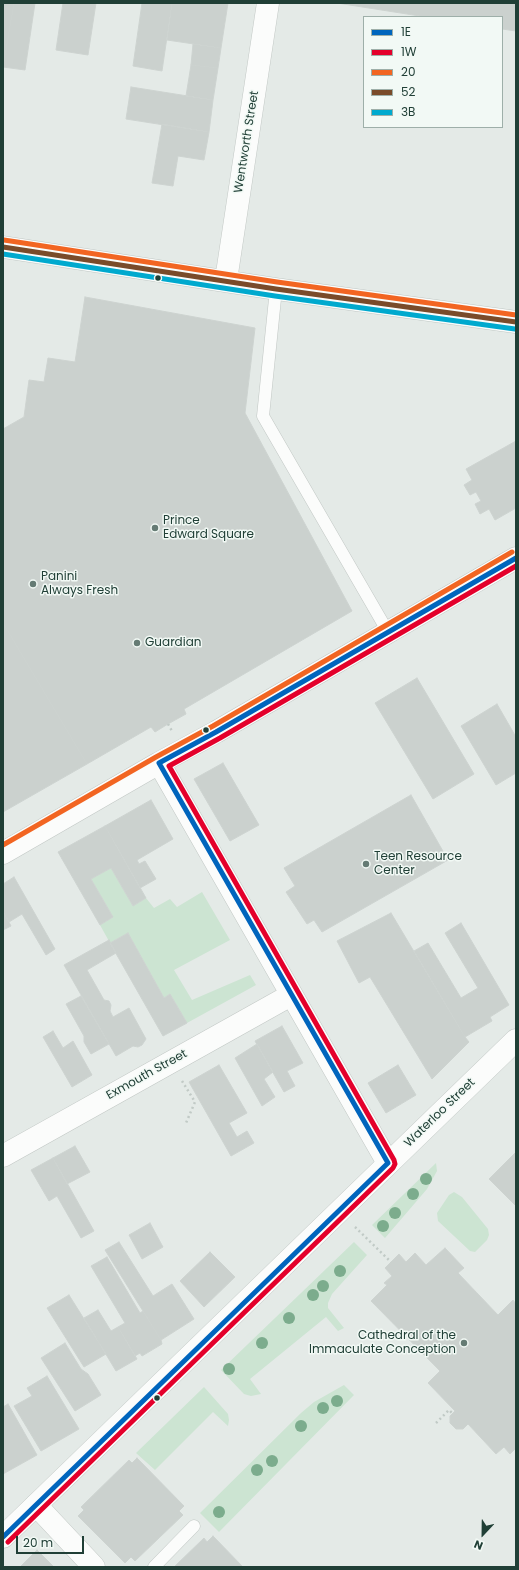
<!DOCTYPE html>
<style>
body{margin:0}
#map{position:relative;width:519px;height:1570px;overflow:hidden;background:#e4eae7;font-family:Poppins,sans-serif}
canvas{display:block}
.frame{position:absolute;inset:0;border:4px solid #203f36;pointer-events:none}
.legend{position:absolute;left:363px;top:16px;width:140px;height:112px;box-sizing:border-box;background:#f2f9f5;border:1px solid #9eafa9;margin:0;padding:5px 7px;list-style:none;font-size:12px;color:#203f36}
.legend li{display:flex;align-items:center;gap:8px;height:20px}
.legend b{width:20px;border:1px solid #9eafa9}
.north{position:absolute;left:463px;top:1514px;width:40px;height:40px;-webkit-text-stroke:3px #f2f9f5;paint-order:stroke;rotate:202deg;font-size:11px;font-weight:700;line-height:16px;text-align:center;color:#203f36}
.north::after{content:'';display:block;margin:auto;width:14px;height:18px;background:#203f36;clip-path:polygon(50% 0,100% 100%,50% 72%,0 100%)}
.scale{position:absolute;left:16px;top:1536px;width:68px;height:18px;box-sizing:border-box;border:2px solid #203f36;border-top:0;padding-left:5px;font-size:12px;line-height:14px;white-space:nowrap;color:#203f36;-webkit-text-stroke:3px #f2f9f5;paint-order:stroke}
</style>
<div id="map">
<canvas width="519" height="1570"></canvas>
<div class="frame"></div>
<ul class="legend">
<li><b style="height:5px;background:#0065bd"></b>1E</li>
<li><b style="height:5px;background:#e4002b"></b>1W</li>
<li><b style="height:5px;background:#f26522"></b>20</li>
<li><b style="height:5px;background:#7a4b2a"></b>52</li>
<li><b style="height:5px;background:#00a9ce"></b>3B</li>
</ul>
<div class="north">N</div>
<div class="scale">20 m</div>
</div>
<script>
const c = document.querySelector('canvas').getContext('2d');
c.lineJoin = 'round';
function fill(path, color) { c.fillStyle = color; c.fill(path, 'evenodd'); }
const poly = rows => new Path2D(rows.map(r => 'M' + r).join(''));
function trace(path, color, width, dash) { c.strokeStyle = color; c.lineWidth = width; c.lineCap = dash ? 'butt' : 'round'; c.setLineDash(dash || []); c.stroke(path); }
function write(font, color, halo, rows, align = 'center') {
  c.font = font + ' Poppins,sans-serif'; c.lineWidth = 3; c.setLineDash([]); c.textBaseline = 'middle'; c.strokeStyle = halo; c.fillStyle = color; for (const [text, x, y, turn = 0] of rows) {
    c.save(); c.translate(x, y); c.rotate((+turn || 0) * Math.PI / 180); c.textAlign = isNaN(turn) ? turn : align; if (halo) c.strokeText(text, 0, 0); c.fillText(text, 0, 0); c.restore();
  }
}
const green = poly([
 [111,868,133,906,146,898,154,908,170,899,177,907,202,892,230,940,174,970,192,1000,250,975,256,985,187,1023,170,994,164,998,128,933,110,943,100,925,113,917,91,879],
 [436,1163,437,1171,427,1189,385,1238,372,1225],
 [454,1192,462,1197,488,1229,489,1235,487,1240,475,1252,470,1251,438,1221,437,1213,449,1195],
 [354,1242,367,1255,332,1294,328,1303,328,1308,344,1328,338,1331,326,1317,250,1379,261,1394,251,1396,244,1394,221,1370],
 [344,1385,354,1395,219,1532,200,1513,301,1413,314,1402],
 [204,1387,228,1414,229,1420,228,1426,213,1412,155,1470,136,1453]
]);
const building = poly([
 [3,3,14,3,3,67,3,3],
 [14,3,35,3,25,70,3,67,14,3],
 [63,3,96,3,88,55,56,50,63,3],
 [142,3,172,3,162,71,133,66,142,3],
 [172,3,228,3,221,48,167,40,172,3],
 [337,3,516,3,516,31,502,29,502,17,426,17,337,3],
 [193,44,221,48,218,68,191,65,193,44],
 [191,65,218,68,213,100,186,96,191,65],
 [131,87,213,100,209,132,126,119,131,87],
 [162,124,209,132,204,160,178,156,173,186,152,183,162,124],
 [85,297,255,328,245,413,352,611,184,709,186,714,168,724,155,732,151,727,87,764,3,623,3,429,24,417,29,380,44,382,48,358,75,362,85,297],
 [516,441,516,508,495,520,489,509,480,514,475,504,481,501,476,492,470,495,464,485,472,480,466,469,516,441],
 [3,623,87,764,3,812,3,623],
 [417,678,474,774,433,799,375,703,417,678],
 [497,704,516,737,516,773,496,785,461,726,497,704],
 [223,763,259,825,230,841,194,779,223,763],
 [411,795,448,860,322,932,314,920,307,924,286,892,295,886,284,868,411,795],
 [151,800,173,839,137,860,139,864,145,861,156,879,140,888,105,826,151,800],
 [105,826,146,898,133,906,111,868,91,879,113,917,100,925,58,852,105,826],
 [14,877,55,949,46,955,22,914,9,922,3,911,3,884,14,877],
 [3,911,11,926,3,930,3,911],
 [391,913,465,1037,469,1042,432,1079,370,977,359,983,337,941,391,913],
 [461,923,509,1005,490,1017,492,1021,465,1037,414,951,428,943,461,998,478,988,445,933,461,923],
 [128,933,164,998,170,994,187,1023,163,1036,110,943,128,933],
 [109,940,116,953,87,970,104,1000,109,1001,111,1005,110,1011,113,1017,129,1008,146,1039,142,1045,138,1047,133,1046,116,1056,64,965,109,940],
 [81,996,109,1044,91,1054,84,1042,84,1036,66,1004,81,996],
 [282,1026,303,1063,287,1071,295,1086,284,1092,255,1041,282,1026],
 [53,1031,63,1048,73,1041,92,1075,72,1087,43,1037,53,1031],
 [257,1044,273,1072,264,1079,275,1097,262,1106,235,1058,257,1044],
 [219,1065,247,1113,229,1123,237,1137,247,1131,254,1143,231,1156,189,1082,219,1065],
 [398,1065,416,1095,386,1113,368,1083,398,1065],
 [75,1146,90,1172,67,1184,53,1158,75,1146],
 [516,1152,516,1206,489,1179,516,1152],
 [53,1158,94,1231,81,1238,57,1196,49,1201,31,1170,53,1158],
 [150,1223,163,1247,142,1259,129,1235,150,1223],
 [119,1242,153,1296,172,1284,194,1319,161,1340,105,1250,119,1242],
 [445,1248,464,1268,458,1273,498,1315,513,1300,516,1304,516,1448,510,1454,504,1447,496,1454,468,1424,463,1429,456,1429,450,1423,450,1416,455,1411,428,1383,440,1371,371,1301,387,1285,384,1283,392,1276,385,1268,399,1254,406,1262,415,1253,426,1265,445,1248],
 [210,1252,235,1277,204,1307,180,1281,210,1252],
 [107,1257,140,1313,143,1311,161,1340,162,1344,142,1356,140,1353,135,1356,118,1327,125,1323,91,1266,107,1257],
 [69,1295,106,1354,84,1367,47,1308,69,1295],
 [98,1310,111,1331,118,1327,137,1359,116,1371,84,1318,98,1310],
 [65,1343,81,1369,88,1374,101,1395,75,1411,41,1358,65,1343],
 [47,1376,79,1429,41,1451,14,1406,32,1396,27,1388,47,1376],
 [8,1404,37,1455,3,1474,3,1407,8,1404],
 [137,1458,184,1506,179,1511,183,1515,135,1561,131,1557,125,1563,78,1516,84,1510,81,1507,129,1460,132,1463,137,1458],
 [213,1536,243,1567,174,1567,204,1538,207,1542,213,1536],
 [37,1550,54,1567,20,1567,37,1550]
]);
const path = poly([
 [168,724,172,731],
 [182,1081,195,1102,186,1123],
 [355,1227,391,1262],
 [436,1423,449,1410,453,1414]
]);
const service = poly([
 [276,289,263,416,388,632],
 [154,1567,194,1526]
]);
const minor = poly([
 [226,280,268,3],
 [159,763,388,1163],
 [3,853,159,763,216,732,516,558],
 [3,1156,291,995],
 [36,1505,94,1567]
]);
const tertiary = poly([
 [3,1537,516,1040]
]);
const secondary = poly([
 [3,247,276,289,516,322]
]);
const bus1 = poly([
 [3,1537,388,1163,159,763,216,732,516,558]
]);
const bus2 = poly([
 [8,1542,393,1168,395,1164,394,1160,169,766,220,738,516,566]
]);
const bus3 = poly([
 [4,240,277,282,516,315],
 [3,845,156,757,213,726,512,552]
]);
const bus4 = poly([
 [3,247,276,289,516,322]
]);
const bus5 = poly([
 [3,254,275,296,515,329]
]);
const trees = [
 [426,1179],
 [413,1194],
 [395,1213],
 [383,1226],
 [340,1271],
 [323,1286],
 [313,1295],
 [289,1318],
 [262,1343],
 [229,1369],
 [337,1401],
 [323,1408],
 [301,1426],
 [272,1461],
 [257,1470],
 [219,1512]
];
const markers = [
 [158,278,3.5,"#203f36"],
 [155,528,4,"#657b74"],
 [33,584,4,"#657b74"],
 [137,643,4,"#657b74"],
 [206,730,3.5,"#203f36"],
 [366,864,4,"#657b74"],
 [464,1343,4,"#657b74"],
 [157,1398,3.5,"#203f36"]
];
const streetNames = [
 ["Wentworth Street",247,142,-81],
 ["Exmouth Street",147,1075,-29],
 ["Waterloo Street",440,1113,-44]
];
const poiNames = [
 ["Prince",163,521],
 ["Edward Square",163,535],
 ["Panini",41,577],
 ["Always Fresh",41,591],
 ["Guardian",145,643],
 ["Teen Resource",374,857],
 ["Center",374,871],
 ["Cathedral of the",456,1336,"right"],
 ["Immaculate Conception",456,1350,"right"]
];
fill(green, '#cce4d2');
fill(building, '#cbd1ce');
trace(building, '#cdd3d0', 1);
trace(service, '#c1c7c4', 13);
trace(minor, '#c1c7c4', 23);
trace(tertiary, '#c1c7c4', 23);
trace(secondary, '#bfc7c4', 23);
trace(path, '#c1cac6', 2.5, [2, 3]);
trace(service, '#fbfcfb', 12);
trace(minor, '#fbfcfb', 22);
trace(tertiary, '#fbfcfb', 22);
trace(secondary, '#fbfcfb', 22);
trace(bus1, '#0065bd', 5);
trace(bus2, '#e4002b', 5);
trace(bus3, '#f26522', 5);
trace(bus4, '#7a4b2a', 5);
trace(bus5, '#00a9ce', 5);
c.fillStyle = '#7cac8d';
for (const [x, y] of trees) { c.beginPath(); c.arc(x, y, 6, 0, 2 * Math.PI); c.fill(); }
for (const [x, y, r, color] of markers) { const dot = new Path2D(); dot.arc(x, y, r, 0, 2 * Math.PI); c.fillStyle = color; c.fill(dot); trace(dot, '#f2f9f5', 1.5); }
write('12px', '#203f36', '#f2f9f5', streetNames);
write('12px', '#203f36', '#f2f9f5', poiNames, 'left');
</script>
